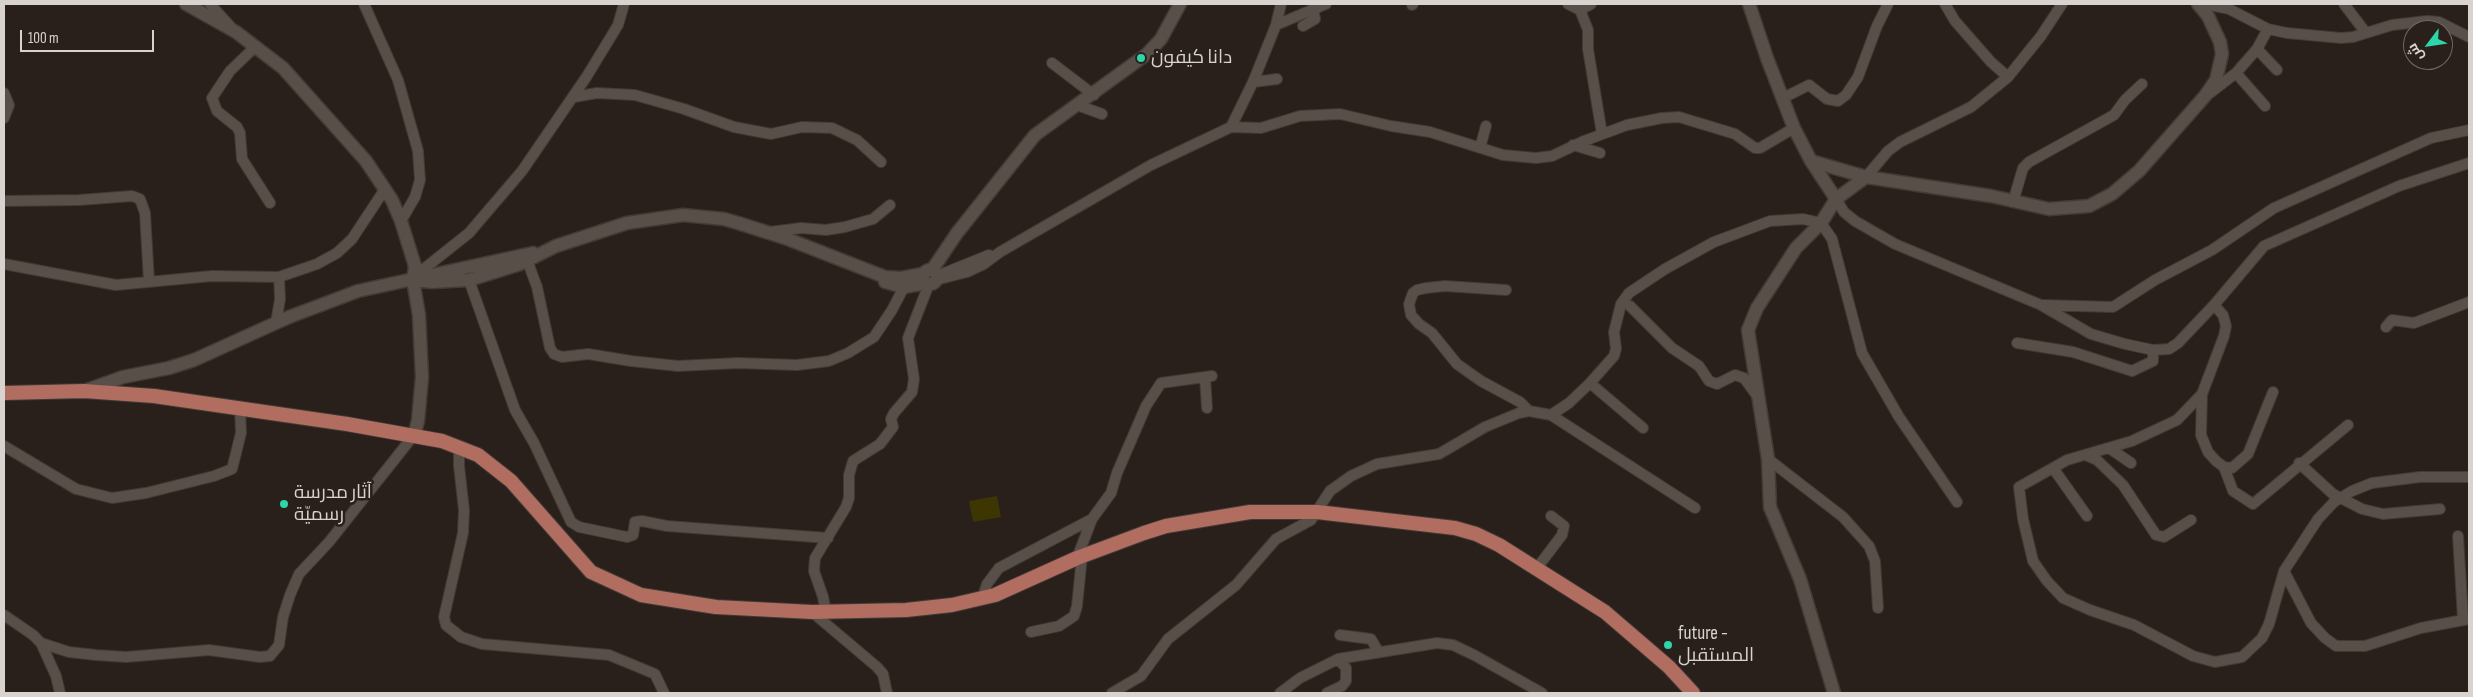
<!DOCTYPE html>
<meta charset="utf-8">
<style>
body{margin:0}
#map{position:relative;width:2473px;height:697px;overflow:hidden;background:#29201b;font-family:"Sofia Sans Condensed",Cairo,sans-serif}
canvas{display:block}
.frame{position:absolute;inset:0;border:5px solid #d9d3cf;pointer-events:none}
.north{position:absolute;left:2403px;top:20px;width:50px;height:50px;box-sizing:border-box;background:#29201b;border:1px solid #6f6863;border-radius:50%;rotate:239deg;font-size:14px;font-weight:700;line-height:20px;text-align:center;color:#d9d3cf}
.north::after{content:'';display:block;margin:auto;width:18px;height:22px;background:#2ed4aa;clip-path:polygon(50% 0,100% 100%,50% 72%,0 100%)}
.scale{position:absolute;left:20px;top:30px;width:134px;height:22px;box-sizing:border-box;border:2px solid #d9d3cf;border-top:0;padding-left:6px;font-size:15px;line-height:18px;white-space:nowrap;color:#d9d3cf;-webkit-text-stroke:4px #29201b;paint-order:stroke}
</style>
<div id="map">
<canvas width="2473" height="697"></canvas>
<div class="frame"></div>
<div class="north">ش</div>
<div class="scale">100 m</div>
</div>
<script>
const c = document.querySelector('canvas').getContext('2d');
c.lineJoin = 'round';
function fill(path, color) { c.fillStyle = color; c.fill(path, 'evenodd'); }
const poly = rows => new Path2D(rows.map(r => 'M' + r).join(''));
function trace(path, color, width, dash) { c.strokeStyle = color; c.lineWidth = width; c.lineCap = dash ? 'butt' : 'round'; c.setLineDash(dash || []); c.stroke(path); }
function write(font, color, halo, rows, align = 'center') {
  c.font = font + ' "Sofia Sans Condensed",Cairo,sans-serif'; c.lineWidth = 5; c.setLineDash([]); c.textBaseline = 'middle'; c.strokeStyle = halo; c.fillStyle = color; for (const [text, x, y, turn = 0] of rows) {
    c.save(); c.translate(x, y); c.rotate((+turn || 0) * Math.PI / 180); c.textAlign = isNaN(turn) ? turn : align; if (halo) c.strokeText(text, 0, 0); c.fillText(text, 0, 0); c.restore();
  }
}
const green = poly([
 [997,496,1001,517,973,522,969,501]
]);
const minor = poly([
 [210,4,230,26],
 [364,4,398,80,418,151,420,180,415,197,401,221],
 [1568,4,1580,10,1588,30,1588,49,1602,134],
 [1945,4,1955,21,1991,62,2008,77],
 [2205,4,2229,9,2268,29,2287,33,2341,38,2353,37,2392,25,2427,21,2439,22,2469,37],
 [2344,4,2366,33],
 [1412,5,1413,4],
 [1580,10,1591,4],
 [1276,25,1281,4],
 [1303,26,1315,19,1313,8],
 [256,46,230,71,212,98,217,111,237,127,240,133,242,159,270,203],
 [2257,49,2277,70],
 [1052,63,1094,95],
 [2236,73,2265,106],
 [1253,82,1277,79],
 [4,93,9,105,4,118],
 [2210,93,2236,73,2257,49,2268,29],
 [574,97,597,93,635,95,684,109,734,127,771,134,802,127,832,128,857,140,881,162],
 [1783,98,1809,85,1827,99,1838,101,1846,95,1858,77,1877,26,1888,4],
 [1077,105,1102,114],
 [1231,127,1253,82,1276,25,1326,4],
 [1573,145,1600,153],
 [1480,148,1486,126],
 [1866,177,1888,151,1900,142,1971,107,2008,77,2041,36,2062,4],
 [1836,199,1844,212,1855,221,1895,244,2041,305,2091,334,2125,344,2153,350,2169,349,2178,343,2214,305,2264,246,2399,186,2469,163],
 [4,201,79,200,132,196,140,199,145,213,149,281],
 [2013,202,2023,168,2029,162,2114,115,2125,100,2142,84],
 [770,232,801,228,826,230,845,227,873,219,890,205],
 [527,260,537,287,550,348,554,354,562,357,588,354,631,361,678,366,738,363,797,365,829,361,848,353,874,337,892,310,904,287],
 [4,264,116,285,212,276,279,277,280,299,276,323],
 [414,273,425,268,469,233,522,171,587,76,618,25,624,4],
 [942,274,989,255],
 [279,277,317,264,337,253,352,239,385,189],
 [469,280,515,410,534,443,571,522,579,527,627,537,633,535,635,522,642,521,667,526,828,538],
 [936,280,967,272,984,264,1000,252,1151,165,1231,127,1261,128,1300,116,1340,114,1391,126,1430,132,1503,155,1536,158,1552,156,1584,141,1627,125,1662,118,1679,117,1712,127,1735,134,1755,148,1760,148,1794,128],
 [1506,290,1445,286,1426,288,1417,290,1413,293,1409,304,1411,315,1419,324,1432,333,1457,364,1481,381,1520,402,1529,411],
 [2042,305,2113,307,2155,280,2212,250,2274,208,2431,138,2469,130],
 [2214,305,2223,315,2226,326,2224,336,2202,394,2177,420,2132,441,2067,460,2019,487,2023,519,2033,561,2047,581,2063,598,2090,610,2134,625,2193,656,2215,662,2242,657,2262,638,2269,624,2284,571,2318,519,2334,502,2352,491,2372,483,2420,477,2469,477],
 [1630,306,1672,348,1699,366,1709,381,1717,384,1735,375,1744,378,1758,397],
 [2386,327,2392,320,2414,323,2469,302],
 [2017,343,2073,352,2132,371,2153,361,2153,350],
 [1205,377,1207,408],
 [1590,383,1643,428],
 [2202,394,2201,435,2208,452,2216,461,2224,467,2232,468,2248,454,2273,392],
 [1551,415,1569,403,1590,383,1614,356,1616,349,1614,332,1621,304,1629,293,1665,269,1714,242,1770,221,1803,219,1821,223,1832,239,1862,353,1899,417,1957,502],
 [4,446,76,489,112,498,146,493,214,476,232,469,241,433,240,408],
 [459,446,459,466,464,510,463,533,444,617,446,625,461,637,482,644,609,655,655,674,664,693],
 [2109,448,2131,463],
 [2085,455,2097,460,2123,485,2156,535,2164,537,2191,520],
 [1768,459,1843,517,1869,546,1875,561,1878,608],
 [2299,463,2333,494,2362,509,2383,514,2440,509],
 [2224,467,2233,491,2253,504,2348,425],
 [2053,468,2087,516],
 [2458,536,2463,619],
 [1077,558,1092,519,1111,493,1117,473,1146,406,1161,383,1212,376],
 [1537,568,1562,535,1564,526,1551,516],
 [2284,571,2311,623,2325,638,2336,646,2365,646,2421,628,2469,619],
 [982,599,987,584,999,568,1092,519],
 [812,612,877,667,883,674,887,693],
 [826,612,823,597,814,571,815,558,846,507,849,498,849,475,853,461,880,444,893,427,891,419,894,413,912,392,914,379,908,338,929,284],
 [4,615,33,635,41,643,56,676,60,693],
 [1031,632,1059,626,1074,616,1077,606,1082,556],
 [1340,635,1371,639,1378,651],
 [41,643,69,652,96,655,126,657,209,650,260,657,270,656,279,645,283,617,290,595,299,574,329,542,414,435],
 [1112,693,1141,676,1168,639,1236,585,1276,539,1311,520,1330,491,1351,476,1377,464,1439,454,1485,427,1519,413,1529,411,1551,415,1695,508],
 [1280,693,1300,678,1338,659,1437,643,1453,645,1474,655,1542,693],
 [1327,693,1342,686,1346,681,1346,668,1338,659]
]);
const tertiary = poly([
 [186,4,236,32,283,68,366,161,392,200,401,221,415,266,413,280,419,315,422,377,418,421,414,435],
 [1749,4,1767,58,1794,128,1811,161,1836,199],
 [1811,161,1866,177,1991,196,2049,209,2089,206,2112,194,2139,171,2205,96,2216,80,2222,54,2220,42,2208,16,2198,4],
 '923 277a7 7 0 1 1 14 0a7 7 0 1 1-14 0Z',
 [932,270,957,233,1035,135,1147,54,1161,39,1180,4],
 [413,280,432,282,469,280,520,264,556,246,627,223,683,215,724,219,738,223,785,238,885,277,901,278,923,274],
 [885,282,904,287,926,283],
 [84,391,123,377,169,368,194,360,289,317,358,291,533,253],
 [1834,693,1800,579,1770,507,1768,459,1748,330,1757,308,1796,248,1821,223,1836,199,1866,177]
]);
const primary = poly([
 [4,393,84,391,154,396,347,424,442,441,478,455,511,481,591,572,641,595,716,607,812,612,906,610,952,605,995,595,1077,558,1144,533,1166,526,1250,512,1317,512,1455,528,1476,534,1499,545,1605,612,1669,667,1693,693]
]);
const markers = [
 [1141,58,5,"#2ed4aa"],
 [284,504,5,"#2ed4aa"],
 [1668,645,5,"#2ed4aa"]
];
const poiNames = [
 ["دانا كيفون",1151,58],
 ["آثار مدرسة",294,493],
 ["رسميّة",294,515],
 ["future -",1678,634],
 ["المستقبل",1678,656]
];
fill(green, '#3d3603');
trace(minor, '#413a36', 12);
trace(tertiary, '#413a36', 15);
trace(primary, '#413a36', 16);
trace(minor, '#594f49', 10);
trace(tertiary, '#594f49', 12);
trace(primary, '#b16d60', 14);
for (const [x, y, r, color] of markers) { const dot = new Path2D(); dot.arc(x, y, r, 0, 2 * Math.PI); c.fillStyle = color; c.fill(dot); trace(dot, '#29201b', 2); }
write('19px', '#d9d3cf', '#29201b', poiNames, 'left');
</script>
